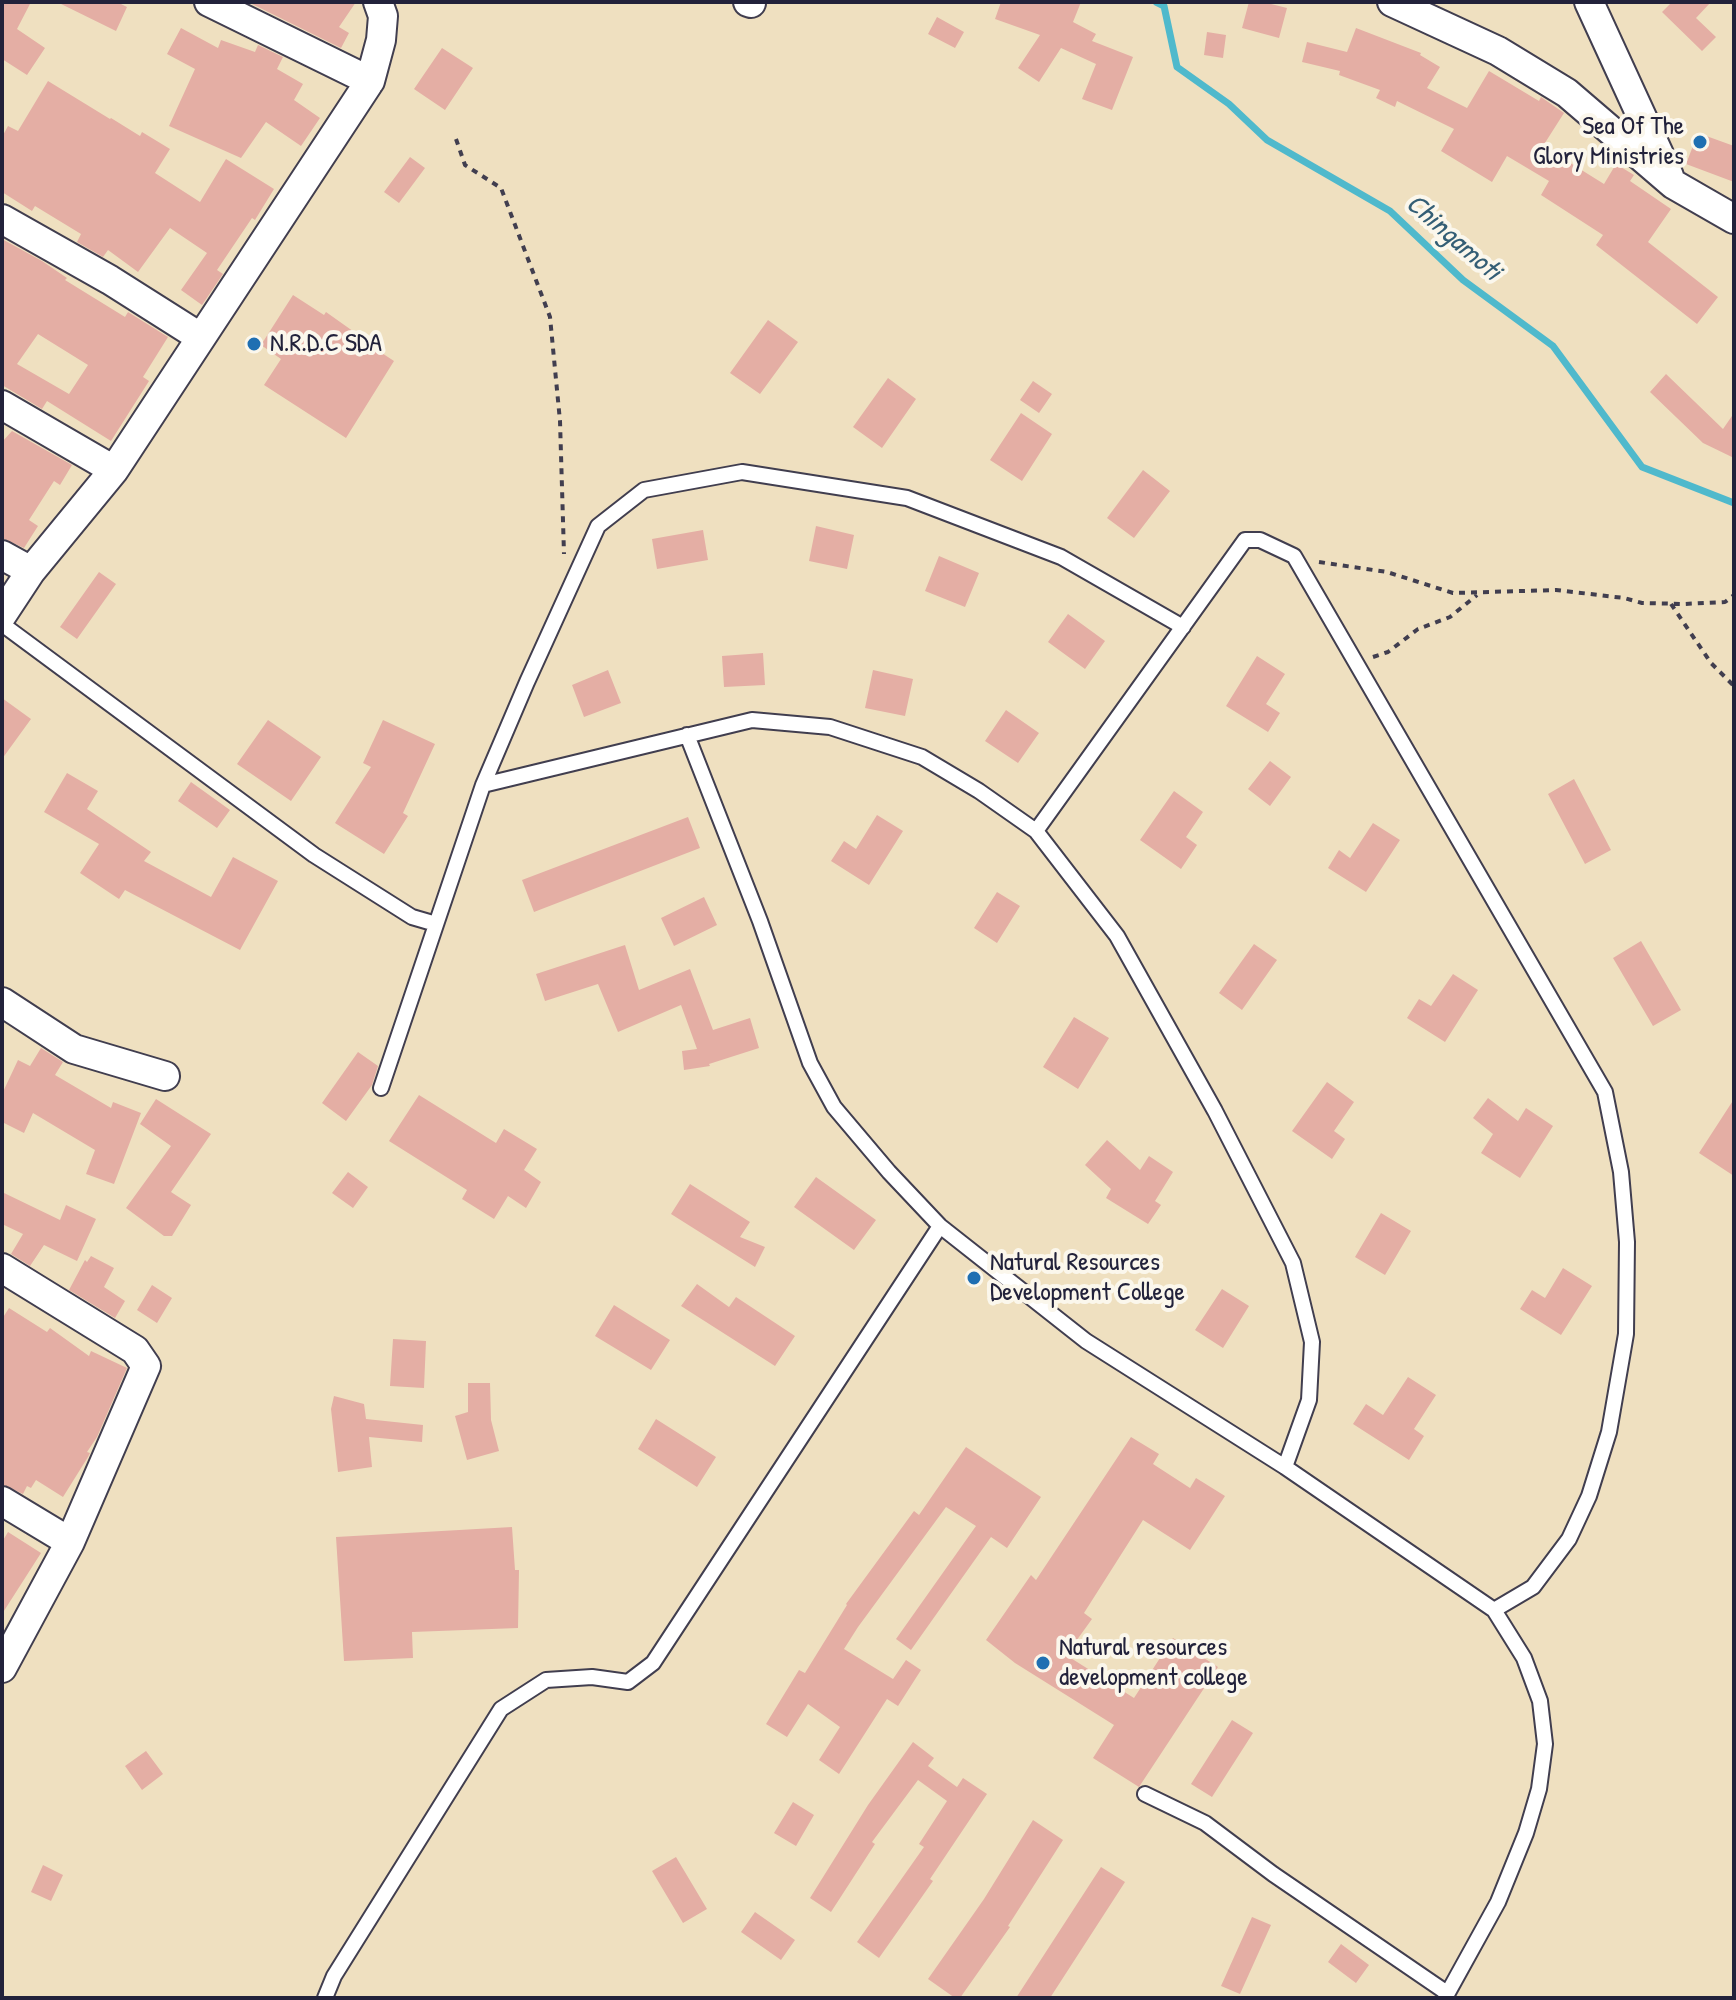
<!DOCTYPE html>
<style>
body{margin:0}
#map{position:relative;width:1736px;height:2000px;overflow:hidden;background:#efe0c0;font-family:"Patrick Hand",sans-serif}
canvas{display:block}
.frame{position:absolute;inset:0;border:4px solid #22223b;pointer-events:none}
</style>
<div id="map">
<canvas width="1736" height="2000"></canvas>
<div class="frame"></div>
</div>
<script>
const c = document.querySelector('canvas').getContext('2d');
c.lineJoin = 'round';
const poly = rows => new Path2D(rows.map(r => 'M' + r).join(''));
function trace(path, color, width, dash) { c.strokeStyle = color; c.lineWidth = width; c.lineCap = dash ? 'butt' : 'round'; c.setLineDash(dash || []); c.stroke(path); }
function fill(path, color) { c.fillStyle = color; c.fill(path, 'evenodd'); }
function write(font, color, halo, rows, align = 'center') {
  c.font = font + ' "Patrick Hand",sans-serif'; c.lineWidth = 8; c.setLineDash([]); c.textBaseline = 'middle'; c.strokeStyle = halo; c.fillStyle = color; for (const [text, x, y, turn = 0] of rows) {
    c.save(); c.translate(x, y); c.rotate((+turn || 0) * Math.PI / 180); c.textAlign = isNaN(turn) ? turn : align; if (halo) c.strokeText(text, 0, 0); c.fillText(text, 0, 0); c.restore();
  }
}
const stream = poly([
 [1156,2,1164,6,1177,67,1229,104,1267,140,1390,211,1463,280,1553,346,1642,467,1734,503]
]);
const building = poly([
 [2,2,31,2,17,29,45,48,27,75,2,59],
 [57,2,117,2,127,7,116,31],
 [248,2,356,2,339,27,349,33,341,48],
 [1001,2,1081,2,1073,22,1096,34,1092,41,1133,57,1112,110,1082,99,1096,64,1061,48,1039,82,1018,68,1040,35,995,19],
 [1249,2,1263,2,1287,8,1279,38,1242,28],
 [1672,2,1711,2,1696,18,1716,37,1702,51,1662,12],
 [937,17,964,32,955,48,928,34],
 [181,28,218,48,221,40,255,52,258,45,283,57,277,69,303,84,294,100,320,118,301,146,266,122,241,158,169,126,195,69,167,54],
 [1356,28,1421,53,1420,55,1440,67,1427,88,1467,108,1489,71,1539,101,1541,97,1564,113,1543,146,1604,184,1616,164,1634,175,1630,181,1671,209,1648,242,1718,297,1697,324,1596,245,1603,235,1541,195,1549,181,1507,156,1492,182,1441,151,1454,129,1397,101,1395,107,1376,98,1380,90,1339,75,1340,71,1302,62,1307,42,1347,52],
 [1207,32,1226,35,1223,58,1204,55],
 [442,48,473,68,445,110,414,89],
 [48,81,110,119,111,118,140,136,142,132,170,149,155,173,200,202,226,159,274,189,255,220,252,218,217,270,223,274,202,305,181,290,207,253,170,228,138,272,108,250,103,257,77,242,81,234,35,206,32,211,2,192,2,137,8,126,18,131],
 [1698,133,1734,146,1734,182,1686,164],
 [410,157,425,168,399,203,384,192],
 [2,239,42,261,67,278,65,280,125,317,128,312,168,337,143,377,149,381,111,441,47,401,42,409,2,385],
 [38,334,88,365,69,394,17,364],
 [293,295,324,315,326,312,357,334,356,336,394,361,346,438,264,385,281,359,261,345],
 [768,320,798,342,760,394,730,373],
 [1666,374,1723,429,1734,413,1734,458,1703,443,1650,392],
 [888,378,916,399,882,448,853,427],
 [1033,381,1052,394,1039,413,1020,400],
 [1021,413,1052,434,1022,481,990,460],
 [12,431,72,465,60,485,54,481,29,520,38,526,24,548,2,538,2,442],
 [1143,470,1170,491,1134,538,1107,518],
 [816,526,854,535,847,569,809,561],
 [703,530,708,560,657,569,652,539],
 [939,556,979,573,965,607,925,591],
 [99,572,116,584,77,639,60,627],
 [1068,614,1105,641,1085,669,1048,642],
 [763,653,765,685,724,687,722,656],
 [1257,656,1285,674,1266,704,1280,713,1268,732,1226,706],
 [608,670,621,703,584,717,572,685],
 [873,670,913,679,905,716,865,708],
 [2,698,31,719,2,759],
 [1006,710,1039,733,1018,763,985,741],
 [268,720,321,757,291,801,237,764],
 [383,720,435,744,403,813,408,816,384,854,335,823,371,767,363,763],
 [1270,761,1291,777,1270,806,1248,789],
 [67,773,98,791,87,809,151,852,144,861,211,897,233,857,278,881,240,950,125,890,119,899,80,873,99,844,44,812],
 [1574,779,1611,850,1585,864,1548,794],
 [191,782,230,810,217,828,178,801],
 [1174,791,1203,812,1186,837,1197,845,1181,869,1140,840],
 [877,815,903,831,869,885,831,861,844,841,856,849],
 [688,817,700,848,534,912,522,880],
 [1373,823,1400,840,1366,892,1328,868,1339,850,1350,858],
 [997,892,1020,906,997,943,974,928],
 [704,897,717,925,674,946,661,918],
 [1641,941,1681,1010,1653,1026,1613,958],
 [1254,944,1277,960,1242,1010,1219,993],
 [625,945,639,990,690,969,713,1030,750,1018,759,1048,709,1064,710,1066,684,1070,682,1051,697,1049,681,1005,618,1032,598,984,545,1001,536,974],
 [1453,974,1478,990,1445,1042,1407,1018,1419,999,1431,1006],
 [1074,1017,1109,1038,1078,1089,1043,1067],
 [41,1048,63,1062,55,1075,111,1108,113,1102,141,1113,114,1184,86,1174,95,1150,33,1113,24,1133,2,1122,2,1094,18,1060,30,1066],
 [358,1052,378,1066,372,1085,346,1121,322,1103],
 [1327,1082,1354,1102,1334,1131,1345,1139,1332,1159,1292,1131],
 [419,1095,496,1143,504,1129,537,1149,524,1170,541,1182,526,1208,508,1196,494,1219,462,1199,467,1190,389,1141],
 [1488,1098,1518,1121,1526,1108,1553,1126,1520,1178,1481,1153,1493,1134,1473,1118],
 [156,1099,211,1134,171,1192,191,1205,172,1236,164,1236,126,1208,171,1146,140,1124],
 [1734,1099,1734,1176,1699,1153],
 [1107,1140,1140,1170,1149,1156,1173,1172,1155,1201,1161,1205,1148,1224,1106,1198,1111,1189,1085,1165],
 [348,1172,368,1187,353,1208,332,1193],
 [816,1177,876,1220,854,1250,794,1207],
 [690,1184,750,1222,740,1237,765,1247,755,1267,671,1214],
 [2,1192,60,1220,66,1205,96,1219,77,1261,44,1245,30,1266,11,1254,23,1234,2,1224],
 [1381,1213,1411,1231,1385,1275,1355,1257],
 [91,1256,114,1268,104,1287,125,1301,115,1318,69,1290,85,1260,87,1262],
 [1563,1268,1592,1286,1561,1335,1520,1309,1532,1290,1545,1298],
 [697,1284,729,1307,736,1297,795,1336,775,1366,681,1306],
 [152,1285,172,1298,157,1323,137,1310],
 [1222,1289,1249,1306,1223,1348,1195,1330],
 [614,1305,670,1340,651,1370,595,1336],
 [9,1308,47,1332,50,1328,89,1356,91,1351,127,1368,97,1437,87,1452,90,1453,88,1457,63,1497,36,1480,31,1488,27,1486,23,1494,2,1484,2,1319],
 [393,1339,426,1341,424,1388,390,1386],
 [1408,1377,1436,1395,1414,1429,1424,1436,1409,1460,1353,1424,1366,1404,1383,1415],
 [468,1383,490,1383,491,1420,499,1451,467,1460,455,1416,468,1412],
 [334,1396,364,1404,366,1419,423,1425,422,1442,369,1437,372,1467,338,1472,331,1409],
 [656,1419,716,1457,697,1487,638,1449],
 [1131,1437,1159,1454,1153,1464,1190,1488,1196,1478,1225,1496,1190,1550,1143,1520,1084,1613,1092,1619,1066,1655,1134,1698,1173,1638,1218,1667,1139,1787,1093,1758,1114,1725,1015,1663,986,1640,1031,1575,1036,1580],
 [966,1447,1041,1497,1007,1548,991,1537,911,1650,896,1639,976,1526,946,1507,858,1627,844,1649,893,1679,906,1660,921,1670,898,1706,887,1699,839,1774,819,1760,840,1727,808,1704,787,1737,766,1724,799,1670,805,1673,847,1605,846,1604,914,1511,919,1515],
 [512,1527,515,1570,519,1570,518,1628,412,1632,413,1658,344,1661,336,1537],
 [8,1532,41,1553,2,1614,2,1542],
 [1232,1720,1253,1733,1212,1797,1191,1784],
 [913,1742,934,1758,928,1766,957,1787,963,1778,987,1794,930,1879,933,1881,879,1958,857,1942,924,1847,919,1844,947,1801,918,1780,872,1842,875,1844,831,1912,810,1898,868,1805],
 [146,1751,163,1774,142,1790,125,1766],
 [793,1802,814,1815,796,1846,774,1833],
 [1033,1820,1063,1840,1008,1926,1010,1927,960,1998,955,1998,928,1979,984,1899],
 [676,1857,707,1909,683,1923,652,1871],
 [43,1865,63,1875,51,1901,31,1892],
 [1101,1867,1125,1882,1050,1998,1016,1998],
 [755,1912,795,1940,781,1960,741,1932],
 [1252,1917,1271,1925,1240,1994,1221,1986],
 [1341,1944,1369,1965,1356,1983,1328,1962]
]);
const path = poly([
 [456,139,465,165,501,188,550,317,560,421,564,554],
 [1319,562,1387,572,1453,593,1556,590,1624,598,1642,603,1684,604,1725,602,1734,595],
 [1671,604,1711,663,1734,686],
 [1373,657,1388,652,1418,629,1450,617,1477,595]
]);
const service = poly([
 [2,624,314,855,412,917,436,924],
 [687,735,760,921,810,1063,834,1107,889,1172,940,1226,1086,1341,1285,1467,1494,1610,1524,1658,1540,1701,1545,1744,1539,1789,1526,1833,1498,1902,1445,1998],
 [483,785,752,720,830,727,922,757,979,791,1036,831,1117,936,1215,1111,1293,1263,1312,1342,1309,1400,1285,1467],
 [1036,831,1245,540,1260,540,1294,556,1605,1092,1621,1172,1627,1242,1626,1334,1609,1432,1589,1496,1569,1539,1533,1587,1494,1610],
 [381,1088,483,785,527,682,598,526,644,490,742,472,907,498,1061,557,1183,627],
 [1145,1794,1205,1823,1273,1874,1447,1993],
 [325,1998,334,1976,501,1709,546,1680,592,1677,628,1682,653,1663,940,1226]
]);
const minor = poly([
 [209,2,370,81],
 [748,2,751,3],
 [1392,2,1498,51,1567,93,1673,184,1734,219],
 [1589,2,1669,176],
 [2,219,110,280,200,337],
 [2,405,114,470],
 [2,555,31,571],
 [2,615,31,571,114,470,370,81,381,40,383,16,378,2],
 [2,1002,74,1049,165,1076],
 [2,1268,135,1350,146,1366,70,1542,2,1668],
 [2,1501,70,1542]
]);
const markers = [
 [1700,142,8,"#1f6fb2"],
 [254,344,8,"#1f6fb2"],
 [974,1278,8,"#1f6fb2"],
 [1043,1663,8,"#1f6fb2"]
];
const poiNames = [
 ["Sea Of The",1684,127,"right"],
 ["Glory Ministries",1684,157,"right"],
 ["N.R.D.C SDA",270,344],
 ["Natural Resources",990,1263],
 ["Development College",990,1293],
 ["Natural resources",1059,1648],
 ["development college",1059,1678]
];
const waterNames = [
 ["Chingamoti",1453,238,41]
];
trace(stream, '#4fb9cc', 7);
fill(building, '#e4aea4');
trace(service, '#413e4f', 18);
trace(minor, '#413e4f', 32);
trace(path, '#413e4f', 4, [6, 6]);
trace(service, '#fff', 14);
trace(minor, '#fff', 28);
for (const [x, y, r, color] of markers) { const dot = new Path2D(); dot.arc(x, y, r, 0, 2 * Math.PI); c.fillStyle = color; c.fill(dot); trace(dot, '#fbf7ec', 3); }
write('26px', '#22223b', '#fbf7ec', poiNames, 'left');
write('italic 28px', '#345e75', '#fbf7ec', waterNames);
</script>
